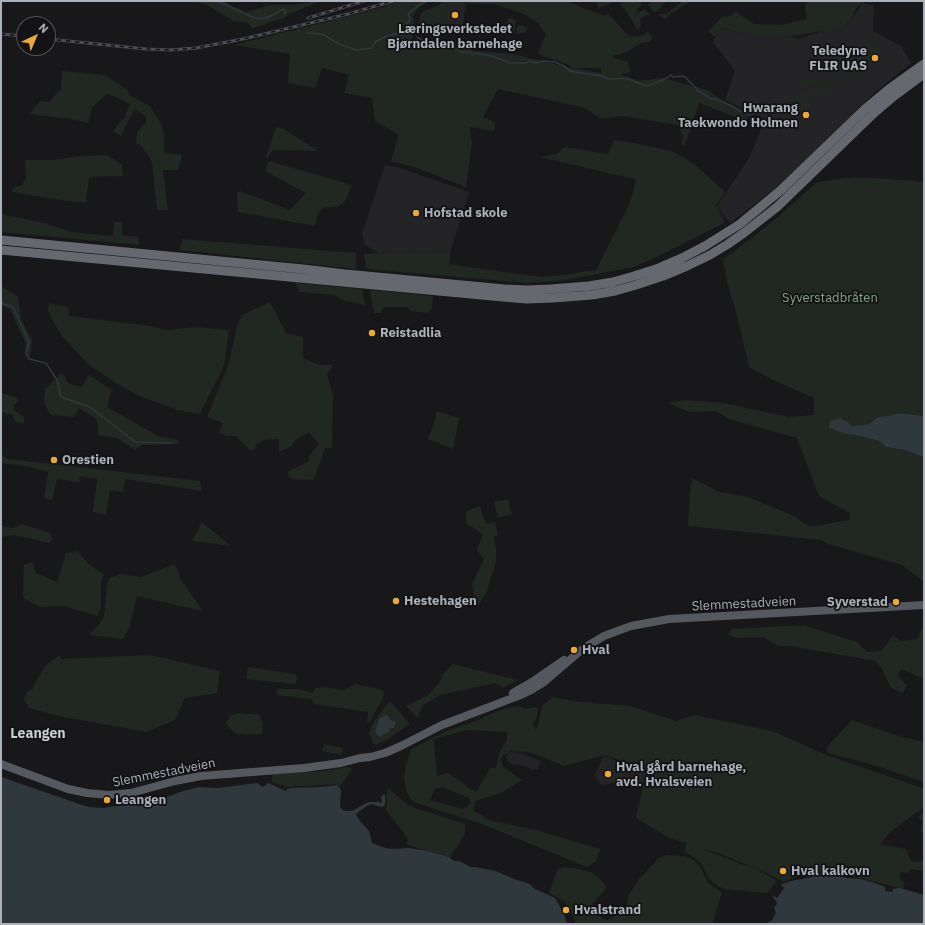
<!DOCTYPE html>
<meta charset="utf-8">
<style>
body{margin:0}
#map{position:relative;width:925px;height:925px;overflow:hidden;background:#18181a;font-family:"IBM Plex Sans",sans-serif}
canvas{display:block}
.frame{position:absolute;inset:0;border:2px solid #abb0b9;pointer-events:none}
.north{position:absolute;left:16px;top:16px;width:40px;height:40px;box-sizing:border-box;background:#131315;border:1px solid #505257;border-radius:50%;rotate:44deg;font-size:11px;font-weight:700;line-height:16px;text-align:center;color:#abb0b9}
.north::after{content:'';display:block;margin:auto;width:14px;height:18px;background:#e9a841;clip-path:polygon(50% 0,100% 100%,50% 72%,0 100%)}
</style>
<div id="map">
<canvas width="925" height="925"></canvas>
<div class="frame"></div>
<div class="north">N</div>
</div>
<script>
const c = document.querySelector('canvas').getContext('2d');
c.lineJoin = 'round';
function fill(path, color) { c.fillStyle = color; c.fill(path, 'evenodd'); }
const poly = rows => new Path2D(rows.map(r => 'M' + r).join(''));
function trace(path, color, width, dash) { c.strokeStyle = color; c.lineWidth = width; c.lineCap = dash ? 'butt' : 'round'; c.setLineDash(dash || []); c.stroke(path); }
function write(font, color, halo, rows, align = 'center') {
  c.font = font + ' "IBM Plex Sans",sans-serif'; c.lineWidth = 3.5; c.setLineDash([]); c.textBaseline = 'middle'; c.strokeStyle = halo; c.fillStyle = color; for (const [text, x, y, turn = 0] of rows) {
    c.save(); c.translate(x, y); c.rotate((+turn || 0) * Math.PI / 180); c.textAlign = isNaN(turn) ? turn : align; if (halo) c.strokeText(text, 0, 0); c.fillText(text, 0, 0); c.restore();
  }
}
const built = poly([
 [444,1,460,1,466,3,463,26,448,33,442,33,425,31,422,29,419,22,420,16,422,13,426,10,439,5],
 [862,3,874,6,873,31,901,46,911,63,873,94,787,179,730,223,717,206,750,157,765,119,725,100,735,71,713,42,720,28,747,34,777,33,799,39,822,31,844,27,852,19],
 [385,165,396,167,469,192,450,252,379,253,365,245,362,234],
 [511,752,522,754,541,761,538,769,531,769,522,765,512,764,507,761,506,757,508,753],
 [605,756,647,772,641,788,616,782,604,785,600,784,595,775,603,757]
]);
const green = poly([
 [192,1,224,1,226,3,246,12,269,5,294,5,316,1,321,1,289,14,284,18,252,28,248,23,234,21,205,4],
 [401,1,433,1,426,3,420,6,416,10,413,16,414,26,412,38,417,46,424,42,431,46,448,41,455,43,462,47,476,51,512,54,572,68,601,73,601,68,574,68,570,66,569,65,538,54,546,34,537,22,521,13,495,4,478,4,468,3,460,1,568,1,585,9,605,16,608,13,623,30,626,33,630,35,625,37,641,36,648,32,652,37,650,42,641,43,622,54,619,55,614,55,613,59,615,58,628,62,630,72,622,74,621,76,629,77,639,81,663,78,707,90,748,117,746,121,699,103,689,134,684,145,681,147,683,136,678,125,622,116,602,119,582,107,498,89,483,117,495,122,494,131,470,127,472,143,466,187,417,168,391,161,399,135,375,121,372,98,344,93,349,75,322,68,315,88,288,83,290,54,234,45,369,11],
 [445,1,453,1,450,6,448,5,444,8,447,10,446,11,423,16,421,21,422,25,427,28,459,28,448,32,442,33,433,32,425,30,423,28,420,19,422,14,427,10,441,5],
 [597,1,602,1,613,2,604,6,598,8],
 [621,1,640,1,642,5,636,9,638,12,635,15,644,9,651,16,647,15,640,19,641,26,638,30,626,11,623,7,622,7,620,2],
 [651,1,667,1,655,13,648,5],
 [683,1,685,1,689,4,686,4,678,9,673,12,665,19,658,15,660,14,667,14],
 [808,1,865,1,860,4,855,10,852,19,847,23,843,28,783,37,777,34,747,34,721,28,716,35,714,36,709,32,709,30,722,17,730,16,736,12,754,24,780,25,807,19,805,5],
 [441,13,445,14,444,24,442,26,436,26,431,24,426,21,423,18,425,17],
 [508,18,514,19,516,21,514,34,507,33,505,30],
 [518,25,527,27,526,32,517,34,516,31],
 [870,37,865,51,860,59,850,69,844,73,843,72,852,65,860,55],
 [871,39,876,42,882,50,866,65,854,73,852,78,845,79,844,76,856,66,864,56],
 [62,71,105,75,128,90,129,95,150,106,160,122,164,133,164,153,182,155,178,170,163,170,168,210,157,210,152,162,149,156,140,145,136,143,137,132,146,122,146,116,134,109,121,135,113,132,118,124,125,117,130,104,114,96,107,94,92,107,88,123,71,119,29,114,40,101,49,102,61,89],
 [839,77,839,81,835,84,829,85,818,84],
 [817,79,825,80,799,89,799,81],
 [826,88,829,89,831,93,831,96,828,102,826,101,828,99,821,93,813,97,799,110,792,102,792,99,804,93,814,90],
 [276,127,284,129,318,151,273,150,268,158,266,156],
 [614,140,640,144,674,152,693,163,725,192,716,205,724,220,724,223,667,252,634,267,560,281,528,283,366,269,364,254,379,253,450,252,449,264,496,271,543,277,570,274,594,270,594,274,628,207,636,182,634,179,540,157,556,154,565,147,608,154],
 [107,155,122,165,123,176,89,177,86,202,67,201,12,192,13,188,22,185,26,179,25,160,53,160,81,156],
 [269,161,352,185,346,200,339,206,323,208,318,213,315,226,238,212,237,193,240,191,290,210,306,193,265,171],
 [854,177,904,180,924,182,924,416,899,413,888,416,878,417,869,424,851,426,844,421,865,437,879,441,886,447,904,450,924,457,924,582,902,565,828,544,821,540,688,526,690,492,692,478,719,492,748,497,794,516,809,527,849,520,850,513,819,496,797,438,729,419,716,411,689,412,668,403,685,400,724,403,789,417,814,415,814,398,773,380,749,367,736,312,727,282,723,259,749,240,778,217,817,182],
 [1,214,48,224,71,232,113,236,114,222,122,222,122,235,138,237,139,245,1,232],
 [182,239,356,253,356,269,180,250],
 [295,283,362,289,365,305,345,301,335,295,299,292],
 [1,286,18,297,21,319,32,341,30,355,25,356,26,344,10,309,1,306],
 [370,290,433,296,432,308,427,313,411,311,407,307,384,307,381,313,374,313],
 [270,302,286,333,303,337,303,358,320,365,333,365,327,374,333,395,332,448,325,448,314,480,291,479,287,472,309,461,308,457,319,444,309,432,295,440,292,446,279,452,279,439,264,440,257,444,254,450,250,450,236,436,228,436,219,433,223,423,207,417,225,373,230,358,237,326,242,315],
 [49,303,68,307,69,316,150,326,166,330,196,327,229,330,224,364,221,373,212,389,200,414,177,410,139,396,116,383,89,365,62,336,52,320,48,310],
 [62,373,68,383,82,387,89,375,112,390,107,407,158,436,178,440,178,444,142,445,135,450,117,438,98,435,98,424,96,419,79,408,74,417,51,415,44,403,45,389],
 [1,393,15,397,19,401,14,405,14,410,24,417,24,424,15,422,13,415,1,412],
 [436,411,459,418,453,449,428,439,436,418],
 [1,455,8,459,200,481,202,491,125,479,123,492,110,490,106,515,93,512,97,479,80,476,79,482,57,479,52,500,44,498,48,472,26,466,1,463],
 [508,499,512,514,498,518,494,502],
 [480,506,486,524,495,522,498,535,494,536,496,549,496,562,486,593,478,606,473,601,474,594,472,584,484,559,477,550,483,534,466,523,466,512,472,509],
 [202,522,231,546,192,541],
 [22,524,50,533,52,539,50,543,14,535,1,537,1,526,14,528],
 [77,551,90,565,104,575,101,583,101,608,98,616,64,606,41,607,23,598,24,565,32,562,36,573,57,582,66,553],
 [175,564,181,580,203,611,137,596,130,626,123,639,89,635,97,627,104,617,107,584,110,578,120,574,141,577],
 [803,625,857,642,867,652,881,651,893,636,902,641,917,639,924,625,924,663,923,666,924,666,924,679,901,669,898,676,907,685,903,693,891,688,882,668,875,661,831,653,790,646,778,646,763,637,736,638,728,634,732,629],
 [59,655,62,659,150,655,220,671,217,693,185,698,175,720,146,732,59,716,29,708,24,699,27,692,33,689,33,687,45,666],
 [453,664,518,680,503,688,496,683,440,695,423,705,419,715,420,717,417,717,406,706,427,696,440,682,442,675],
 [248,667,295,674,297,676,296,684,246,679],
 [356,684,383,690,384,696,371,720,367,723,368,712,314,704,311,699,277,695,277,689,299,689,313,693,315,688,325,687,343,690],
 [553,697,580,702,630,706,676,721,695,715,772,731,829,756,923,788,924,807,889,833,880,845,890,846,906,849,911,861,920,862,924,859,924,871,912,869,907,873,901,872,899,877,905,883,903,889,860,878,833,873,794,877,784,882,757,868,742,863,721,854,703,849,741,864,758,869,777,881,767,893,724,889,716,885,710,880,701,863,698,860,685,852,686,843,669,838,636,818,642,791,647,770,605,755,564,766,530,752,511,751,502,756,501,761,503,767,522,780,503,792,476,801,473,810,489,820,536,830,600,849,596,861,587,867,477,822,459,817,420,804,411,800,406,790,404,777,405,768,411,749,444,732,478,720,500,710,514,707,520,706,525,709,536,707,538,709,537,717,533,725,536,730,543,705],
 [467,730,507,732,507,740,500,751,496,768,490,768,477,791,471,790,463,783,448,773,437,776,434,739],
 [442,787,471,799,470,804,463,809,430,800,435,789],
 [390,701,410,724,385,741,374,745,369,733,373,723,386,705],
 [239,713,259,715,263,723,262,734,247,735,237,734,230,729,226,723,231,715],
 [852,720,902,737,924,742,924,782,874,765,828,753,827,747],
 [324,744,343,748,342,755,322,751],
 [346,767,353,768,341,785,339,786,336,784,287,787,271,782,273,774,324,771],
 [388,788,409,806,465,824,465,834,450,857,414,847,406,844,408,840,405,834,385,809,387,804,386,797],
 [924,812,924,832,921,832,922,821,918,817],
 [667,855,684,856,694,860,701,868,708,883,722,892,712,924,575,924,575,920,565,902,549,893,558,869,565,867,578,869,591,872,599,878,605,884,606,887,604,891,592,904,599,915,604,919,608,920,627,909,628,896,639,879,660,857]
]);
const water = poly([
 [899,413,924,416,924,457,904,450,886,447,879,441,865,437,843,433,829,428,830,421,840,418,844,421,847,421,851,426,869,424,878,417,888,416],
 [386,715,392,721,396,722,394,728,391,728,388,732,380,737,375,732,379,719],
 [1,777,82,805,89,807,104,808,108,807,152,803,155,805,159,800,180,792,199,787,218,788,257,783,263,787,268,783,286,791,287,789,292,788,321,787,337,785,339,787,341,790,340,807,343,810,346,811,352,811,368,802,378,802,381,803,382,801,381,797,384,794,385,795,385,804,384,806,381,807,372,804,367,806,357,813,356,815,360,821,369,831,372,843,382,847,391,849,409,848,428,851,449,857,454,861,459,861,471,867,475,867,496,871,514,879,527,883,531,885,533,888,555,898,564,914,567,924,1,924],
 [830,874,847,878,861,879,878,884,885,887,885,891,892,892,893,889,900,888,924,895,924,924,758,924,764,923,767,923,772,920,776,913,774,907,777,904,777,903,772,895,777,898,784,888,781,885,782,884,795,880,803,879,819,875,824,876]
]);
const stream = poly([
 [218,1,243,13],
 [245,14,258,19,268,17,277,13,281,10,284,9,285,11,285,14],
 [409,32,407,24,410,19,408,14,418,6,427,1],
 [307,33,322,34,339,44,357,50,372,48,375,42,387,36,405,31,409,32],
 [417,37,427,43,443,48,458,49,461,52,470,52,473,55,475,53,491,56,503,60,510,63,526,63,529,61,536,63,543,61,555,62,564,66,570,71,602,76,608,79,618,79,623,78,628,79,646,86,651,85,665,79,671,75,673,77,682,76,685,77,697,89,697,91,701,92,711,99,716,99,732,106,742,112,749,115,761,112,769,107],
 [1,303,13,307,29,342,26,353,29,359,46,363,57,380,61,397,90,407,135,442,172,443]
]);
const primary = poly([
 [513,693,532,682,564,660],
 [1,764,68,789,87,793,109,795,131,793,175,781,201,776,304,768,341,763,360,758,370,757,385,753,401,746,442,725,518,696,531,690,544,682,579,652,589,645,604,636,631,626,669,619,924,605]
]);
const motorway = poly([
 [1,240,303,269,345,274,504,289,527,290,551,289,589,286,613,282,634,276,659,268,682,258,705,246,740,224,781,190,865,109,889,89,924,64],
 [1,250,503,297,527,299,553,298,592,295,615,291,636,285,663,276,687,266,710,255,728,244,745,232,777,207,874,113,894,96,924,74]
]);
const rail = poly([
 [308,18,364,1],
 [1,34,24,36],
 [48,39,146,49,170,50,196,48,243,39,348,14,393,1]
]);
const markers = [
 [455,15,4,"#e9a841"],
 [875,58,4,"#e9a841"],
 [806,115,4,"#e9a841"],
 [416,213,4,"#e9a841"],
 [372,333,4,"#e9a841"],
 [54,460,4,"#e9a841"],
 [396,601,4,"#e9a841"],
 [896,602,4,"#e9a841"],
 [574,650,4,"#e9a841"],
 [608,774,4,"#e9a841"],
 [107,800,4,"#e9a841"],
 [783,871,4,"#e9a841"],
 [566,910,4,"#e9a841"]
];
const poiNames = [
 ["Læringsverkstedet",455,29,"center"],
 ["Bjørndalen barnehage",455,44,"center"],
 ["Teledyne",867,51,"right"],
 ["FLIR UAS",867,66,"right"],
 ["Hwarang",798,108,"right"],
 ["Taekwondo Holmen",798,123,"right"],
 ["Hofstad skole",424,213],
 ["Reistadlia",380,333],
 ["Orestien",62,460],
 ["Hestehagen",404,601],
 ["Syverstad",888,602,"right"],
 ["Hval",582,650],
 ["Hval gård barnehage,",616,767],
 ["avd. Hvalsveien",616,782],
 ["Leangen",115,800],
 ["Hval kalkovn",791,871],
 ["Hvalstrand",574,910]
];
const parkNames = [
 ["Syverstadbråten",830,298]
];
const streetNames = [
 ["Slemmestadveien",744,604,-3],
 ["Slemmestadveien",164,773,-11]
];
const neighbourhoodNames = [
 ["Leangen",38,734]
];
fill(built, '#242427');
fill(green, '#202821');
fill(water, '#2e383d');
trace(stream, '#2e383d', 1.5);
trace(primary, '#55585e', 8);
trace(motorway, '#65696f', 9);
trace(rail, '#4c4e54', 3);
trace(rail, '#131315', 1.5, [4.5]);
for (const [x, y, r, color] of markers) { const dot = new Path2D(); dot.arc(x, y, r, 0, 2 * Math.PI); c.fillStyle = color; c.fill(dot); trace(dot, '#131315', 1.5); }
write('bold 13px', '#abb0b9', '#131315', poiNames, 'left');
write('13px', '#83a383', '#131315', parkNames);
write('13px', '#abb0b9', '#131315', streetNames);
write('bold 14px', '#cccfd5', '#131315', neighbourhoodNames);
</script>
